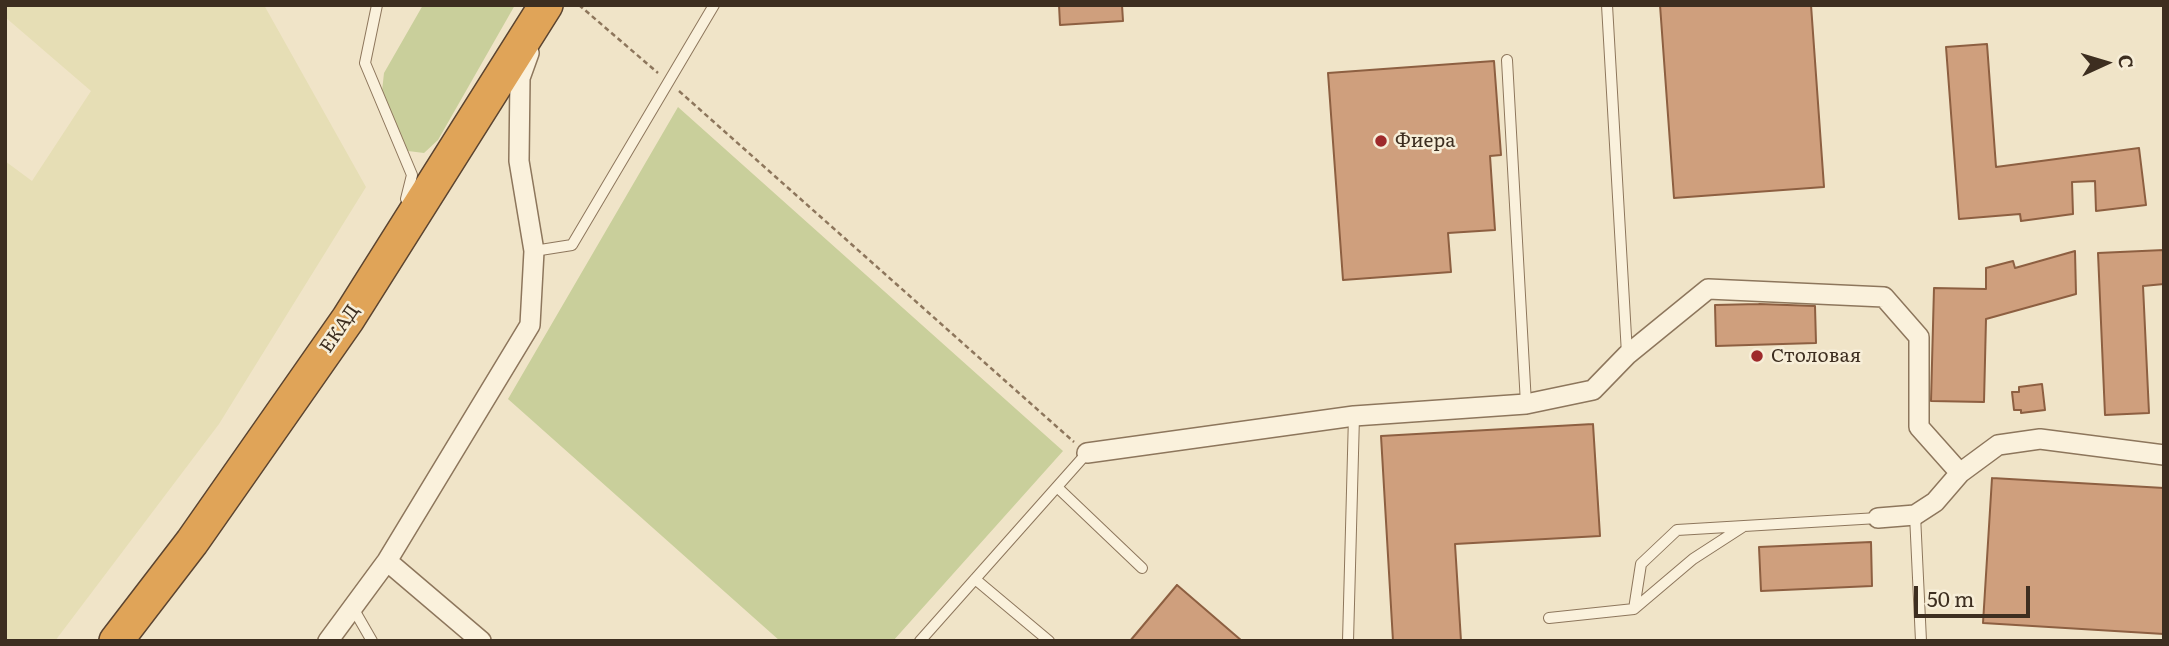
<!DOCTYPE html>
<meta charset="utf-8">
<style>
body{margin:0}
#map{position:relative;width:2169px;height:646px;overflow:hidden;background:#f0e4c8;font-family:Literata,serif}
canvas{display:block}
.frame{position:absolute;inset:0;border:7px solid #3d2e20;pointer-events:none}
.north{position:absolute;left:2071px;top:28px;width:70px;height:70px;-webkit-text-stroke:5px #f7eed8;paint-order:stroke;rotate:86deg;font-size:19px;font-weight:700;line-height:28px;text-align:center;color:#3d2e20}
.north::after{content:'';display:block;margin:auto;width:24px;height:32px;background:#3d2e20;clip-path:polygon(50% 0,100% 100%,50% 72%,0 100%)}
.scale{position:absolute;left:1914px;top:586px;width:116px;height:32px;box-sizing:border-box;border:4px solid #3d2e20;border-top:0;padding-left:9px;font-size:21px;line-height:24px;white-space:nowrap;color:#3d2e20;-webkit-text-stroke:5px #f7eed8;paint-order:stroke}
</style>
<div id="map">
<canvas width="2169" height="646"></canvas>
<div class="frame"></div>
<div class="north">С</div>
<div class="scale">50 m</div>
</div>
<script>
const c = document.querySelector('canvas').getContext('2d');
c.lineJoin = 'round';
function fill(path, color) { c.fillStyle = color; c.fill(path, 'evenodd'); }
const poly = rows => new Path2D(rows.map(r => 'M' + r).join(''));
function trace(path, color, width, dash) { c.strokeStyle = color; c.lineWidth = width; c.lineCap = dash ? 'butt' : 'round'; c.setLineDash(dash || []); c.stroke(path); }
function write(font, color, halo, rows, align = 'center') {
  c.font = font + ' Literata,serif'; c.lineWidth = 5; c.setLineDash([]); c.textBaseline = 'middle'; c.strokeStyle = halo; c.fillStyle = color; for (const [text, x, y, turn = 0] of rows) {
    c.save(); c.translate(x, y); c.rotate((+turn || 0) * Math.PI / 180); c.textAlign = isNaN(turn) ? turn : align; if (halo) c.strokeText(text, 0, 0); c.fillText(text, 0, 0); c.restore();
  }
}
const farmland = poly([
 [5,5,264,5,366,187,219,424,55,641,5,641,5,161,32,181,91,91,5,17]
]);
const green = poly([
 [423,5,515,5,438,140,424,153,408,151,382,91,384,73],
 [678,107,1063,451,893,641,780,641,508,399]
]);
const building = poly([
 [1059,5,1122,5,1123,21,1060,25,1059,5],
 [1660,5,1811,5,1824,187,1674,198,1660,5],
 [1987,44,1996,167,2139,148,2146,205,2096,211,2095,181,2072,182,2073,214,2021,221,2020,214,1959,219,1946,47,1987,44],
 [1494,61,1501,155,1490,156,1495,230,1448,233,1451,272,1343,280,1328,73,1494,61],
 [2164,250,2164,284,2143,286,2149,413,2105,415,2098,253,2164,250],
 [2075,251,2076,294,1986,319,1984,402,1931,401,1934,288,1986,289,1986,268,2013,261,2015,268,2075,251],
 [1759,304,1815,306,1816,343,1716,346,1715,305,1759,304],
 [2042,384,2045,410,2021,413,2021,410,2014,410,2012,392,2019,392,2019,387,2042,384],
 [1593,424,1600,536,1455,544,1461,641,1393,641,1381,436,1593,424],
 [1992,478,2164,488,2164,634,1983,623,1992,478],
 [1871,542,1872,586,1761,591,1759,547,1871,542],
 [1177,585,1242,641,1130,641,1177,585]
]);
const path = poly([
 [579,5,658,73],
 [679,91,1074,442]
]);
const lane = poly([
 [377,5,365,63,412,175,406,199],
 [1607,5,1627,354],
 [1507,60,1526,404],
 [534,251,572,245,714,5],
 [1057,487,1142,568],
 [1915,515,1921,641],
 [975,579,1049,641],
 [353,608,372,641],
 [1634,609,1641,564,1677,530,1878,518],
 [1549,618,1634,609,1693,559,1744,526],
 [920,641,1087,453],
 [1348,641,1354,416]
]);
const street = poly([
 [1087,453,1354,416,1526,404,1593,390,1627,355,1708,289,1884,297,1919,337,1919,427,1960,473],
 [1878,518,1915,515,1935,502,1960,473,1998,445,2040,439,2164,455],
 [387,561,481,641],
 [328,641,387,561,530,325,534,251,519,161,520,78,529,53]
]);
const highway = poly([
 [116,641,192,542,348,319,546,5]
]);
const markers = [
 [1381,141,7,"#9e2a2b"],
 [1757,356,7,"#9e2a2b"]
];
const poiNames = [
 ["Фиера",1395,141],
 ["Столовая",1771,356]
];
const streetNames = [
 ["ЕКАД",340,329,-56]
];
fill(farmland, '#e6deb5');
fill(green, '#c9cf9b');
fill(building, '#cf9f7d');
trace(building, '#8d5f41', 2);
trace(lane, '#8d765c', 12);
trace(street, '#8d765c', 22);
trace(highway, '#5b4430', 36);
trace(path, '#8d765c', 2.5, [5, 3.5]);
trace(lane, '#faf1dc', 10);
trace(street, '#faf1dc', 19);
trace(highway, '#e0a458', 33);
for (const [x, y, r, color] of markers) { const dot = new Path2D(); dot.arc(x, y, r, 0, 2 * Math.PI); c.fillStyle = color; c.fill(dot); trace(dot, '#f7eed8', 2.5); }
write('19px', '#3d2e20', '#f7eed8', poiNames, 'left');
write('19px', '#3d2e20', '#f7eed8', streetNames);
</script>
